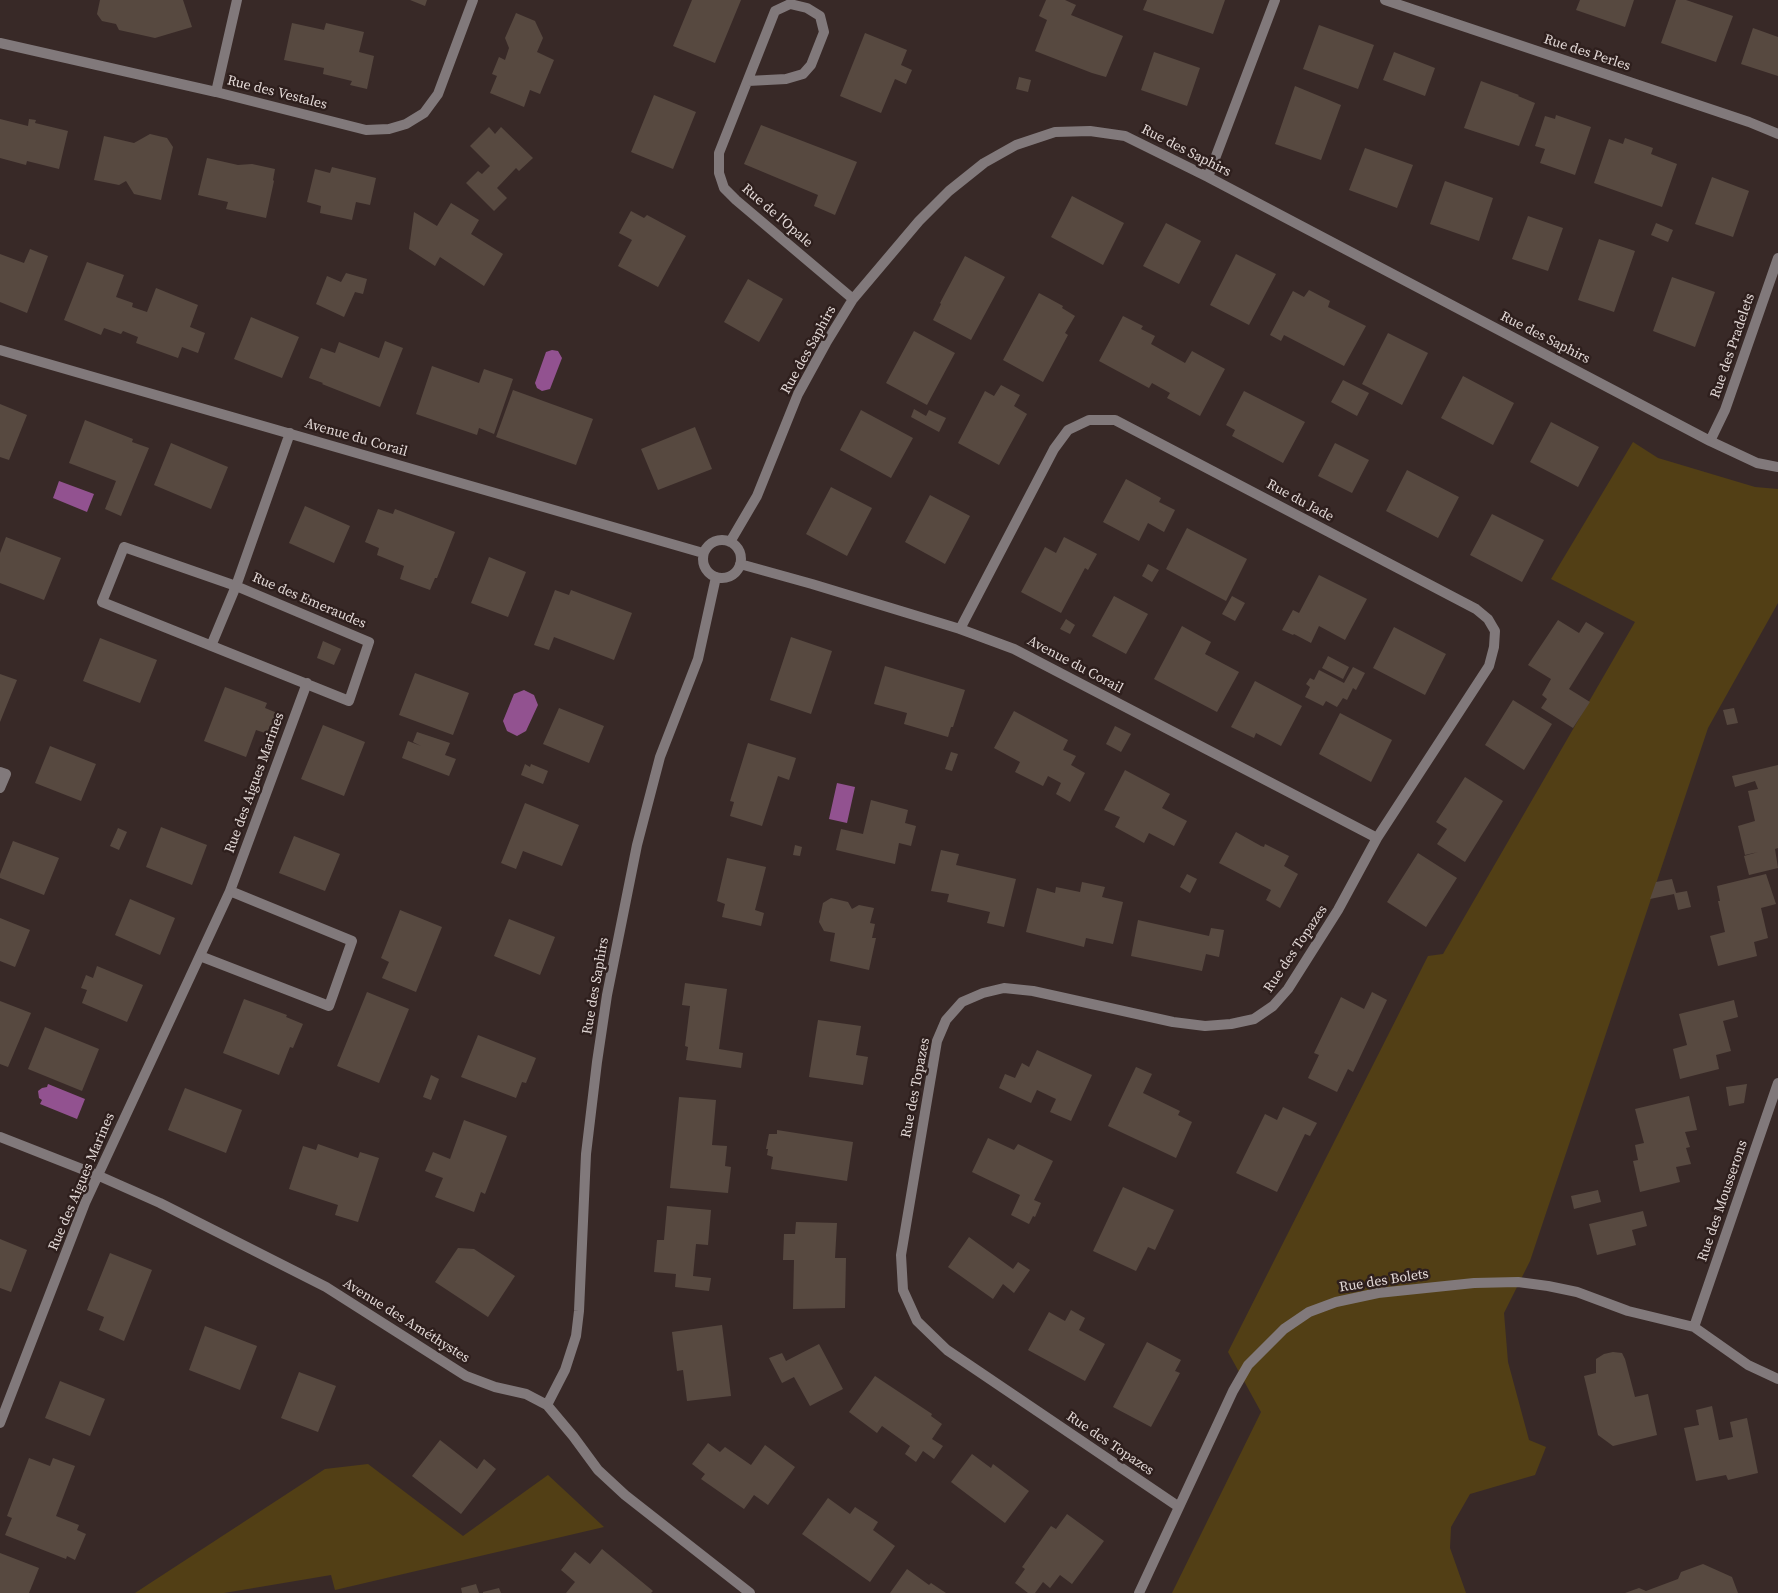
<!DOCTYPE html>
<meta charset="utf-8">
<style>
body{margin:0}
canvas{display:block;background:#382927}
</style>
<canvas width="1778" height="1593"></canvas>
<script>
const c = document.querySelector('canvas').getContext('2d');
c.lineJoin = 'round';
function fill(path, color) { c.fillStyle = color; c.fill(path, 'evenodd'); }
const poly = rows => new Path2D(rows.map(r => 'M' + r).join(''));
function trace(path, color, width, dash) { c.strokeStyle = color; c.lineWidth = width; c.lineCap = dash ? 'butt' : 'round'; c.setLineDash(dash || []); c.stroke(path); }
function write(font, color, halo, rows, align = 'center') {
  c.font = font + ' "Source Serif 4",serif'; c.lineWidth = 5; c.setLineDash([]); c.textBaseline = 'middle'; c.strokeStyle = halo; c.fillStyle = color; for (const [text, x, y, turn = 0] of rows) {
    c.save(); c.translate(x, y); c.rotate((+turn || 0) * Math.PI / 180); c.textAlign = isNaN(turn) ? turn : align; if (halo) c.strokeText(text, 0, 0); c.fillText(text, 0, 0); c.restore();
  }
}
const green = poly([
 [1633,442,1658,458,1755,487,1778,489,1778,603,1708,728,1530,1261,1504,1313,1508,1362,1529,1440,1546,1447,1535,1475,1470,1494,1451,1527,1450,1548,1466,1593,1172,1593,1261,1412,1228,1352,1428,956,1443,954,1635,622,1551,579],
 [368,1464,463,1536,548,1475,604,1527,335,1590,331,1575,224,1593,135,1593,325,1469]
]);
const water = poly([
 [552,350,558,351,562,358,550,389,542,391,537,388,535,383,546,352],
 [59,481,94,494,87,512,53,498],
 [524,690,534,695,538,705,526,731,517,736,507,731,503,721,514,694],
 [837,783,855,787,847,823,829,819],
 [48,1084,85,1099,77,1119,40,1104,42,1100,39,1098,38,1091,42,1088,47,1087]
]);
const building = poly([
 [100,0,183,0,192,27,155,38,119,30,116,24,102,21,97,14],
 [410,0,427,0,425,6],
 [692,0,741,0,715,63,673,46],
 [1046,0,1065,0,1076,5,1071,15,1123,36,1106,77,1092,73,1035,51,1047,20,1039,16],
 [1147,0,1225,0,1213,34,1143,10],
 [1580,0,1634,0,1625,27,1576,10],
 [1676,0,1686,0,1733,16,1716,62,1661,43],
 [516,13,535,21,543,38,537,52,554,60,540,94,530,90,524,107,490,93,497,76,492,74,499,57,505,60,509,48,505,38],
 [292,23,324,30,326,23,364,32,359,52,374,56,367,89,350,85,352,81,323,74,324,68,284,60],
 [1319,25,1374,45,1358,89,1303,69],
 [1753,28,1778,37,1778,76,1741,64],
 [865,33,907,50,901,65,912,70,906,84,895,79,881,113,840,96],
 [1154,52,1200,68,1187,106,1141,90],
 [1394,52,1435,68,1425,96,1383,80],
 [1019,77,1031,80,1028,92,1016,89],
 [1481,81,1519,95,1518,96,1535,103,1519,146,1464,128],
 [1295,86,1341,105,1321,160,1275,144],
 [654,95,696,112,673,169,631,152],
 [1556,115,1591,127,1575,175,1540,163,1545,149,1535,146,1545,116,1555,119],
 [0,119,28,126,29,119,36,120,35,123,68,131,59,169,27,161,26,165,0,158],
 [761,125,857,162,835,215,814,206,818,195,744,164],
 [489,127,495,134,501,127,533,158,519,171,516,168,497,188,507,198,494,211,466,183,478,171,482,174,490,166,470,146],
 [150,134,167,138,173,147,161,200,134,194,126,181,119,185,94,180,104,136,134,143],
 [1625,138,1653,148,1651,154,1677,164,1662,207,1594,183,1609,139,1623,144],
 [1365,148,1413,165,1397,208,1349,190],
 [207,158,238,165,252,164,275,169,273,180,274,181,266,218,226,209,228,202,198,195],
 [332,167,376,178,370,205,356,202,352,220,320,213,321,206,307,202,315,169,330,173],
 [1712,177,1749,191,1733,237,1695,224],
 [1445,181,1493,198,1479,241,1430,224],
 [1072,196,1124,223,1103,265,1051,237],
 [451,203,479,220,471,234,503,254,484,286,440,257,435,266,409,249,414,212,437,226],
 [631,211,644,218,647,215,686,236,658,287,618,266,632,240,619,233],
 [1528,216,1563,228,1548,271,1512,259],
 [1166,223,1201,241,1179,284,1143,266],
 [1656,223,1673,230,1668,242,1651,235],
 [1599,239,1635,251,1614,312,1578,300],
 [30,249,48,256,27,313,0,302,0,254,24,263],
 [1236,254,1276,274,1249,325,1210,305],
 [965,256,1005,277,971,340,933,320,941,304,940,303],
 [87,262,124,275,116,297,133,303,132,307,147,312,156,288,198,305,190,327,205,333,198,353,182,347,178,358,136,343,138,337,123,331,121,334,104,328,101,335,64,320],
 [346,273,367,279,363,294,355,292,344,317,316,304,327,276,341,282],
 [1672,277,1715,292,1695,347,1653,331],
 [748,279,783,299,759,342,724,322],
 [1309,290,1330,301,1328,307,1366,326,1344,366,1284,335,1281,341,1270,335,1293,291,1304,297],
 [1039,293,1063,306,1062,308,1075,316,1065,333,1068,335,1043,382,1003,360],
 [1123,316,1143,326,1141,329,1155,336,1151,344,1185,363,1192,351,1225,369,1200,416,1167,398,1170,393,1152,383,1149,388,1099,361],
 [251,317,299,337,282,378,234,359],
 [914,331,955,353,927,405,886,383],
 [1388,333,1428,353,1402,405,1362,384],
 [385,341,403,348,380,407,322,384,323,383,309,378,321,348,335,353,339,342,379,358],
 [432,366,479,383,484,369,513,379,494,434,479,428,477,435,416,414],
 [1463,376,1514,403,1493,445,1441,418],
 [1343,380,1369,393,1357,416,1331,402],
 [1001,385,1020,395,1014,406,1027,414,999,465,958,443,985,391,994,396],
 [513,390,593,419,576,465,496,437],
 [1244,391,1305,422,1283,463,1232,436,1235,430,1226,425],
 [0,404,27,415,9,460,0,457],
 [914,409,926,416,929,410,946,418,939,432,911,417],
 [861,410,913,438,891,478,840,450],
 [85,420,133,439,132,442,149,448,121,516,105,509,116,481,69,463],
 [1551,422,1599,447,1578,487,1530,462],
 [695,427,712,469,658,490,641,449],
 [171,443,228,467,211,509,154,485],
 [1335,443,1369,460,1352,493,1318,476],
 [1407,470,1459,497,1438,538,1386,511],
 [1126,479,1161,498,1159,502,1175,510,1164,532,1148,523,1139,541,1103,522],
 [831,487,872,508,847,556,806,534],
 [930,495,970,516,945,564,905,542],
 [305,506,350,526,334,563,289,543],
 [378,509,393,514,395,509,455,532,437,578,435,578,430,590,400,579,404,566,377,555,379,548,365,542],
 [1492,514,1544,540,1522,582,1470,555],
 [1187,528,1247,559,1226,601,1166,569],
 [6,537,61,558,44,600,0,583,0,553],
 [1064,537,1097,554,1088,570,1085,568,1061,613,1021,592,1045,547,1056,553],
 [489,557,526,572,508,617,471,603],
 [1148,564,1159,570,1152,582,1142,576],
 [1319,575,1367,599,1345,640,1319,626,1311,643,1294,634,1293,635,1282,630,1293,610,1299,613],
 [555,590,569,595,571,590,632,613,614,660,554,637,549,650,534,645],
 [1114,596,1148,614,1126,654,1092,636],
 [1232,596,1245,603,1235,621,1222,614],
 [1066,619,1075,625,1070,634,1060,629],
 [1558,620,1579,633,1586,622,1604,633,1569,689,1590,702,1573,728,1541,708,1547,699,1542,695,1551,679,1528,665],
 [1182,626,1211,642,1205,654,1239,672,1217,712,1154,679],
 [1394,627,1446,654,1425,695,1373,668],
 [791,637,832,651,811,714,770,700],
 [100,638,157,660,140,703,83,681],
 [323,641,341,649,334,665,317,658],
 [1328,656,1349,667,1343,679,1322,668],
 [885,666,965,690,953,727,951,727,948,737,904,724,907,713,874,704],
 [1353,667,1365,673,1356,690,1353,688,1347,700,1343,698,1337,707,1326,701,1323,706,1305,697,1310,687,1306,684,1310,678,1314,680,1319,670,1344,683],
 [415,673,469,693,453,735,399,715],
 [0,674,17,680,0,722],
 [1255,681,1302,706,1281,746,1256,733,1254,738,1231,727],
 [225,687,267,703,265,708,282,715,274,736,256,730,246,757,204,741],
 [1513,700,1552,724,1524,770,1485,745],
 [559,708,604,726,589,763,543,744],
 [1734,708,1738,723,1727,725,1723,710],
 [1014,711,1068,740,1063,750,1076,756,1071,765,1085,773,1070,802,1056,794,1061,783,1048,776,1043,786,1015,772,1020,762,994,748],
 [1340,713,1392,740,1371,782,1319,754],
 [323,725,365,742,344,796,301,779],
 [1115,726,1131,734,1121,752,1106,744],
 [417,732,450,743,445,755,456,759,449,776,402,758,408,741,421,746,413,742],
 [748,743,796,758,789,780,778,776,762,826,730,816,734,802,730,801],
 [50,746,96,764,81,801,35,783],
 [951,752,958,754,952,771,945,769],
 [525,764,530,767,531,764,548,771,543,784,521,775],
 [1778,765,1778,848,1775,849,1778,868,1749,875,1744,856,1758,852,1745,855,1738,826,1755,821,1748,791,1758,789,1755,781,1735,787,1732,776],
 [1125,770,1170,794,1162,808,1187,821,1174,846,1149,833,1144,843,1115,827,1120,817,1104,810],
 [1465,777,1503,801,1465,862,1437,844,1447,829,1436,822],
 [871,800,908,810,905,823,916,826,911,846,899,843,895,864,836,850,841,829,863,834],
 [525,803,579,825,562,866,523,851,516,869,501,863],
 [161,827,207,845,192,885,146,867],
 [118,828,127,832,119,850,110,846],
 [1236,832,1261,846,1264,847,1265,844,1289,856,1284,866,1298,874,1280,908,1266,900,1271,890,1219,863],
 [294,836,340,854,325,891,279,873],
 [13,841,59,858,44,895,0,878,0,874],
 [795,845,802,847,800,856,793,855],
 [941,850,959,854,956,865,1016,879,1004,927,987,923,990,912,947,902,949,894,931,891],
 [1418,853,1457,878,1426,927,1387,902],
 [727,858,766,867,755,910,764,913,761,926,722,917,725,904,717,901],
 [1187,874,1197,879,1190,893,1180,887],
 [1766,874,1776,904,1761,908,1768,938,1754,942,1757,956,1718,966,1710,936,1725,932,1718,901,1720,901,1717,886],
 [1672,879,1676,893,1687,891,1691,907,1678,910,1674,894,1650,899,1656,882],
 [1082,882,1105,887,1102,897,1123,902,1113,944,1086,938,1084,947,1026,932,1037,888,1055,893,1056,887,1080,892],
 [831,898,848,902,852,909,859,905,874,908,870,923,875,924,872,938,876,938,869,970,830,961,835,933,824,931,819,922,823,903],
 [130,899,175,918,160,955,115,935],
 [400,910,442,927,416,992,382,978,389,962,381,958],
 [0,918,30,930,15,967,0,961],
 [509,919,555,937,540,975,494,956],
 [1138,920,1209,936,1211,928,1224,930,1219,957,1206,954,1202,971,1131,956],
 [97,966,143,985,127,1022,82,1003,87,990,81,988,86,975,93,978],
 [685,983,727,989,719,1049,743,1053,741,1068,686,1060,688,1047,685,1046,690,1006,682,1005],
 [367,992,409,1009,379,1083,337,1066],
 [1372,992,1387,1000,1353,1072,1348,1069,1337,1092,1308,1078,1319,1055,1314,1053,1341,997,1364,1009],
 [244,999,287,1015,286,1017,303,1024,293,1048,290,1047,279,1075,223,1053],
 [1734,1000,1738,1017,1723,1021,1731,1051,1716,1055,1719,1069,1680,1079,1673,1049,1687,1045,1679,1014],
 [0,1001,31,1013,8,1067,0,1064],
 [818,1020,861,1026,856,1055,868,1057,863,1085,809,1077],
 [45,1027,99,1049,82,1091,28,1069],
 [478,1035,536,1058,526,1083,522,1082,516,1098,461,1077],
 [1037,1050,1092,1075,1071,1121,1050,1112,1056,1099,1037,1090,1031,1103,999,1088,1005,1074,1015,1078,1022,1063,1029,1067],
 [1136,1067,1152,1074,1143,1093,1180,1111,1178,1115,1192,1122,1176,1158,1108,1126],
 [431,1075,439,1079,431,1100,423,1097],
 [1747,1084,1744,1103,1729,1106,1726,1087],
 [185,1088,242,1110,226,1153,168,1130],
 [1689,1096,1697,1130,1685,1132,1690,1147,1686,1148,1691,1164,1676,1167,1680,1182,1640,1192,1633,1161,1638,1160,1635,1145,1644,1143,1635,1109],
 [679,1097,716,1100,712,1145,727,1146,725,1166,731,1167,728,1193,670,1188],
 [1283,1107,1317,1123,1310,1136,1305,1134,1277,1192,1236,1173,1265,1114,1277,1120],
 [464,1120,507,1136,485,1194,481,1192,474,1212,435,1197,443,1178,425,1171,433,1152,450,1159],
 [777,1130,853,1142,847,1181,771,1169,773,1157,767,1155,768,1149,766,1149,769,1134,777,1134],
 [988,1138,1014,1150,1018,1144,1053,1161,1034,1200,1041,1203,1035,1217,1033,1216,1029,1224,1011,1215,1020,1195,972,1172],
 [318,1144,358,1158,360,1152,379,1158,358,1222,335,1215,338,1205,289,1189,303,1146,316,1150],
 [1123,1187,1174,1210,1155,1250,1148,1247,1136,1271,1093,1251],
 [1598,1190,1601,1202,1574,1209,1571,1196],
 [667,1206,711,1210,708,1245,696,1244,693,1276,711,1278,709,1291,675,1287,676,1274,654,1272,657,1240,664,1240],
 [1643,1211,1647,1226,1632,1230,1636,1245,1597,1255,1589,1224],
 [796,1222,837,1223,835,1258,846,1258,845,1308,793,1309,794,1260,783,1260,784,1234,795,1234],
 [969,1237,1013,1269,1018,1262,1030,1270,1014,1293,1003,1284,993,1299,948,1267],
 [0,1239,27,1250,11,1292,0,1288],
 [458,1248,474,1249,515,1276,488,1317,435,1282],
 [110,1253,152,1270,124,1341,99,1330,104,1317,87,1310],
 [1071,1310,1085,1318,1079,1330,1105,1344,1085,1381,1028,1350,1049,1312,1065,1321],
 [722,1325,731,1396,687,1401,683,1370,677,1371,672,1332],
 [205,1326,257,1346,240,1390,189,1370],
 [1147,1342,1181,1360,1175,1371,1180,1373,1151,1427,1113,1407],
 [819,1344,843,1389,810,1406,794,1377,782,1383,769,1358,782,1353,786,1361],
 [1613,1352,1622,1353,1625,1359,1635,1397,1648,1394,1657,1435,1613,1446,1598,1435,1584,1376,1596,1373,1596,1359,1604,1354],
 [299,1372,336,1386,318,1432,281,1418],
 [875,1376,932,1414,931,1416,942,1424,932,1439,943,1446,934,1459,923,1451,916,1462,905,1454,910,1446,882,1426,877,1433,849,1412],
 [60,1381,105,1399,90,1436,45,1418],
 [1712,1406,1719,1440,1733,1437,1730,1422,1747,1418,1758,1473,1728,1480,1726,1475,1696,1481,1684,1428,1699,1425,1696,1410],
 [440,1440,477,1469,484,1459,496,1469,461,1514,412,1476],
 [708,1443,720,1452,725,1447,751,1465,765,1445,795,1467,768,1505,754,1495,744,1509,701,1479,705,1474,692,1464],
 [972,1454,991,1468,993,1464,1029,1491,1005,1523,951,1482],
 [29,1458,50,1466,53,1458,75,1466,56,1516,79,1525,77,1530,86,1534,75,1560,67,1556,66,1559,5,1535,12,1518,7,1516],
 [828,1498,850,1514,855,1507,878,1522,873,1530,895,1546,870,1582,802,1534],
 [1067,1514,1104,1541,1072,1584,1060,1575,1050,1588,1043,1582,1035,1593,1028,1593,1015,1583,1025,1569,1022,1567,1051,1526,1056,1529],
 [602,1549,653,1591,651,1593,566,1593,575,1582,561,1570,575,1552,590,1564],
 [0,1553,39,1568,29,1593,0,1593],
 [1703,1564,1732,1577,1738,1593,1625,1593,1639,1588,1646,1591,1678,1579,1681,1572],
 [907,1569,929,1585,931,1583,946,1593,890,1593],
 [476,1584,479,1593,462,1593,461,1588],
 [499,1588,501,1593,483,1593,483,1592]
]);
const minor = poly([
 [1385,0,1749,122,1778,134],
 [0,43,216,92,366,130,389,129,406,124,424,113,438,94,473,0],
 [748,81,786,79,803,74,811,65,824,32,820,16,807,8,790,4,775,11,719,153,719,173,724,188,736,200,853,299],
 [216,92,237,0],
 [1208,177,1275,0],
 [0,350,703,553],
 [1710,441,1725,410,1778,258],
 '703 559a19 19 0 1 1 38 0a19 19 0 1 1-38 0Z',
 [730,542,757,496,798,394,826,343,853,299,919,221,949,191,984,163,1016,145,1055,132,1090,131,1125,136,1208,177,1710,441,1757,463,1778,467],
 [124,547,236,586,369,642,349,701,102,602,124,547],
 [740,564,812,584,960,629,1014,649,1377,838],
 [960,629,1054,449,1068,430,1089,420,1115,420,1476,609,1488,619,1495,631,1494,647,1489,666,1377,838,1338,910,1288,989,1273,1006,1254,1019,1231,1024,1205,1026,1173,1022,1033,991,1004,988,983,993,962,1002,946,1020,937,1041,901,1255,903,1290,917,1321,947,1350,1179,1507],
 [211,646,236,586,290,433],
 [0,772,6,774,0,788],
 [200,956,329,1006,352,941,230,891],
 [0,1137,97,1175,160,1203,326,1287,466,1376,495,1387,526,1394,547,1405,573,1436,598,1470,625,1495,750,1593],
 [1694,1327,1778,1083],
 [547,1405,565,1370,576,1336,579,1311,586,1154,597,1062,607,995,637,845,660,757,698,659,716,577],
 [0,1423,85,1203,230,891,307,683],
 [1139,1593,1233,1391,1248,1365,1284,1329,1309,1312,1336,1302,1378,1293,1474,1283,1518,1282,1548,1286,1577,1292,1628,1311,1694,1327,1748,1365,1778,1379]
]);
const streetNames = [
 ["Rue des Perles",1587,53,18],
 ["Rue des Vestales",277,93,14],
 ["Rue des Saphirs",1186,151,27],
 ["Rue de l'Opale",777,216,41],
 ["Rue des Saphirs",1545,338,27],
 ["Rue des Pradelets",1733,346,-71],
 ["Rue des Saphirs",809,350,-61],
 ["Avenue du Corail",356,438,16],
 ["Rue du Jade",1300,501,28],
 ["Rue des Emeraudes",309,601,23],
 ["Avenue du Corail",1075,665,28],
 ["Rue des Aigues Marines",255,783,-70],
 ["Rue des Topazes",1296,949,-56],
 ["Rue des Saphirs",596,986,-80],
 ["Rue des Topazes",916,1088,-79],
 ["Rue des Aigues Marines",82,1182,-67],
 ["Rue des Mousserons",1723,1201,-71],
 ["Rue des Bolets",1384,1281,-9],
 ["Avenue des Améthystes",406,1321,32],
 ["Rue des Topazes",1110,1444,34]
];
fill(green, '#523f15');
fill(water, '#925290');
fill(building, '#574940');
trace(minor, '#81797b', 10);
write('14px', '#e3d9d7', '#2e1f1d', streetNames);
</script>
